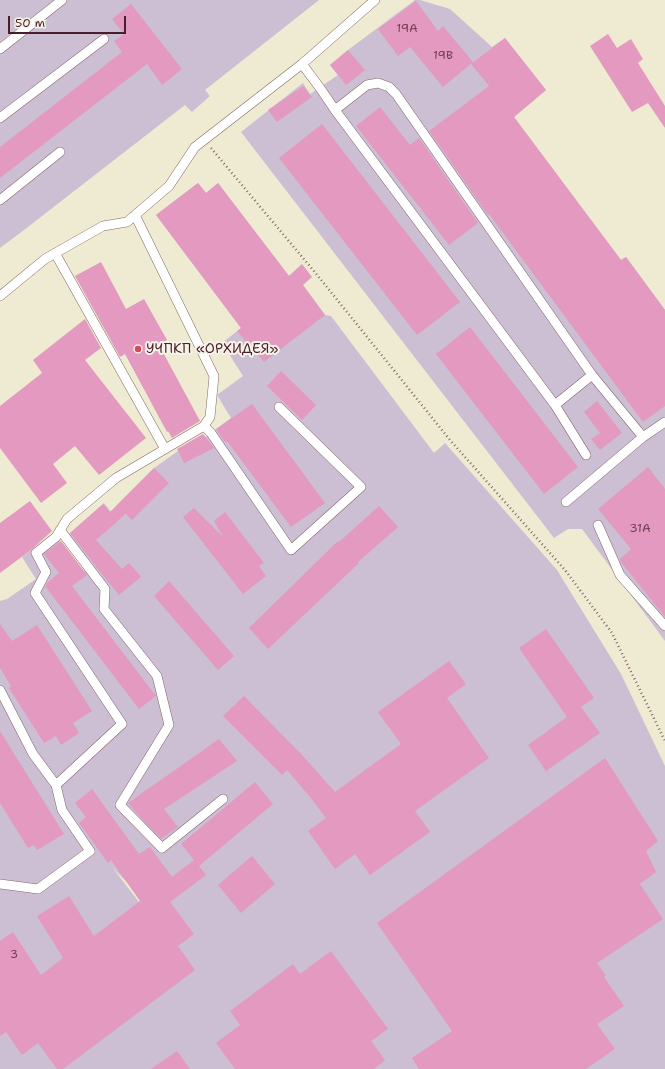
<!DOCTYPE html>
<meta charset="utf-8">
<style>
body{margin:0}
#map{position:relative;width:665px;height:1069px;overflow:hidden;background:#efead2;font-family:"Shantell Sans",sans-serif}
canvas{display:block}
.scale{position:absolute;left:8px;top:16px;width:118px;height:18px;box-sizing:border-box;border:2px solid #4a1f2b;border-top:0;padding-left:5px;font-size:12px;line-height:14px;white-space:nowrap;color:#4a1f2b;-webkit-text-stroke:3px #f7f3e8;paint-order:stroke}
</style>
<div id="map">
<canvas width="665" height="1069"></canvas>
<div class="scale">50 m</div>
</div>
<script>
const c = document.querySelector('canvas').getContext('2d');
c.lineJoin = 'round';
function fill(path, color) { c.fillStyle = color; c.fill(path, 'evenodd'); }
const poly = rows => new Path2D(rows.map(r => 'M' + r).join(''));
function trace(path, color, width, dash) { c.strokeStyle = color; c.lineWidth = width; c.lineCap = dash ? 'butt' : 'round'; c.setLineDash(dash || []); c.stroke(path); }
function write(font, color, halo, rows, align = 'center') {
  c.font = font + ' "Shantell Sans",sans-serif'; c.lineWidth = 4; c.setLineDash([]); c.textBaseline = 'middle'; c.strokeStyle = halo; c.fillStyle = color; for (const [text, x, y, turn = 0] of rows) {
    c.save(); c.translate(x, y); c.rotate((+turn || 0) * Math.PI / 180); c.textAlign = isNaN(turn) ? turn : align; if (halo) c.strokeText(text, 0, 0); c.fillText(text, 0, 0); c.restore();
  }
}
const industrial = poly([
 [0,0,319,0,205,90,210,96,192,112,185,105,24,230,0,248],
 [415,0,420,0,450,9,492,47,505,38,546,90,514,117,621,260,626,257,665,310,665,641,582,529,568,529,554,538,241,132,303,83,310,94,338,75,330,65,348,50],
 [198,183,206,193,218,183,289,276,302,264,303,285,325,315,331,316,434,453,445,443,557,570,621,674,665,766,665,1069,0,1069,0,601,7,599,36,579,22,557,54,533,61,544,82,572,93,565,68,535,104,503,118,521,126,514,117,505,154,468,178,451,204,438,231,418,217,395,243,376,222,343,241,328,156,215],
 [112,867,143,899,139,902]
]);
const building = poly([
 [416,1,438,31,443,26,473,62,443,87,410,47,398,56,378,29],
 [131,4,182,69,162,85,147,64,0,178,0,147,122,52,114,41,124,34,112,19],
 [608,34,617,48,631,39,643,59,638,63,665,106,665,128,648,103,632,112,590,46],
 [505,38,546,90,514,117,621,260,626,257,665,310,665,406,643,422,489,214,488,215,429,131,489,86,471,64],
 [348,50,365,70,346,85,330,65],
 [303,86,312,97,277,122,268,110],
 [380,107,410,145,419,138,478,223,449,245,356,126],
 [322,124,460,302,417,335,279,158],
 [198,183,206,193,218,183,289,276,302,264,312,277,303,285,325,315,264,362,237,331,241,328,156,215],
 [101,262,126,309,144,299,167,340,159,345,200,421,172,438,168,431,167,432,125,354,120,357,75,276],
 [85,319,101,348,85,360,146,438,99,475,75,446,53,464,67,483,41,503,0,448,0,406,42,373,33,360],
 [470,327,578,467,544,494,436,354],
 [281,371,316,405,302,420,267,386],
 [597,401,622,433,600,450,591,439,600,433,584,412],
 [252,404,325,503,291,527,227,441,225,442,216,429],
 [203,434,214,448,184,463,177,449],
 [648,467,665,489,665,617,620,561,620,559,631,549,598,509],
 [154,468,169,483,132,520,126,514,96,540,122,569,129,563,141,577,119,595,101,573,70,533,103,504,110,512],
 [30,501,52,531,31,550,0,573,0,523],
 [379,506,398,527,358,562,359,563,268,649,249,628,338,541,339,542],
 [194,508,223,537,214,521,225,512,264,563,259,566,266,576,243,594,183,517],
 [61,541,87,575,72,586,156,696,139,709,45,586,48,582,59,573,44,554],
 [169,581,234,656,218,670,154,596],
 [0,624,12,641,37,625,92,711,73,723,79,733,61,745,56,736,44,743,9,688,11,686,0,668],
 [546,629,594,698,581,707,600,733,546,771,528,745,567,717,519,648],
 [449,661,466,684,447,698,489,758,415,811,430,832,370,875,355,854,335,869,308,831,326,818,310,797,287,770,282,775,223,716,244,696,302,755,335,792,401,744,378,712],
 [0,731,64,834,37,850,34,845,28,848,0,803],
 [219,739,237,761,164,809,178,827,161,839,139,816,128,803],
 [605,758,658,841,646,851,656,872,640,884,663,919,597,963,606,976,604,977,624,1006,597,1024,615,1049,586,1069,419,1069,412,1058,452,1031,377,923],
 [255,782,273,804,199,866,206,875,170,902,194,934,178,946,195,970,63,1069,57,1069,38,1043,22,1055,6,1032,0,1036,0,941,13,932,41,975,63,958,37,916,69,896,94,936,140,901,111,860,108,863,79,823,86,817,75,803,92,789,139,854,150,847,172,877,194,860,181,844],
 [252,856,275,884,241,913,218,885],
 [331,951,388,1029,371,1041,385,1060,374,1069,235,1069,216,1043,240,1025,230,1011,293,964,300,974],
 [177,1051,190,1069,151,1069]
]);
const path = poly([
 [211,148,318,276,450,440,565,570,612,633,665,741]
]);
const lane = poly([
 [0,49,62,0],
 [302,64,320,88,335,110,555,405,586,455],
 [335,110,367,85,378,83,389,87,396,94,592,375,643,437,665,422],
 [0,118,104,39],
 [0,200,60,152],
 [135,215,214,376,210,417,204,426,211,433,291,550,361,487,279,407],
 [55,253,165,449],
 [0,296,45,259,73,243,103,226,127,222,169,186,195,147,302,64,375,0],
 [555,405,592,375],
 [566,502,643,437],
 [598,525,620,575,665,626],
 [60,530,105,589,104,609,157,676,169,725,120,805,162,848,223,799],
 [0,690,33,754,56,785],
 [0,884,38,889,90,851,62,810,56,785,122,724,35,593,46,572,36,553,56,537,67,519,116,478,204,426]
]);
const markers = [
 [138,349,4,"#d1495b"]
];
const numberNames = [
 ["19А",407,29],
 ["19В",443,56],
 ["31А",640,529],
 ["3",14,955]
];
const poiNames = [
 ["УЧПКП «ОРХИДЕЯ»",146,349]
];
fill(industrial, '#ccbfd4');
fill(building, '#e399c0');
trace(lane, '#846665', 10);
trace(path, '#846665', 2.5, [1, 3]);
trace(lane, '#fff', 9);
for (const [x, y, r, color] of markers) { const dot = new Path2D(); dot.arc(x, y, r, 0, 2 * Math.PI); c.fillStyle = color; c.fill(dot); trace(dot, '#f7f3e8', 1.5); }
write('12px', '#703e50', null, numberNames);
write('14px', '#4a1f2b', '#f7f3e8', poiNames, 'left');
</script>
